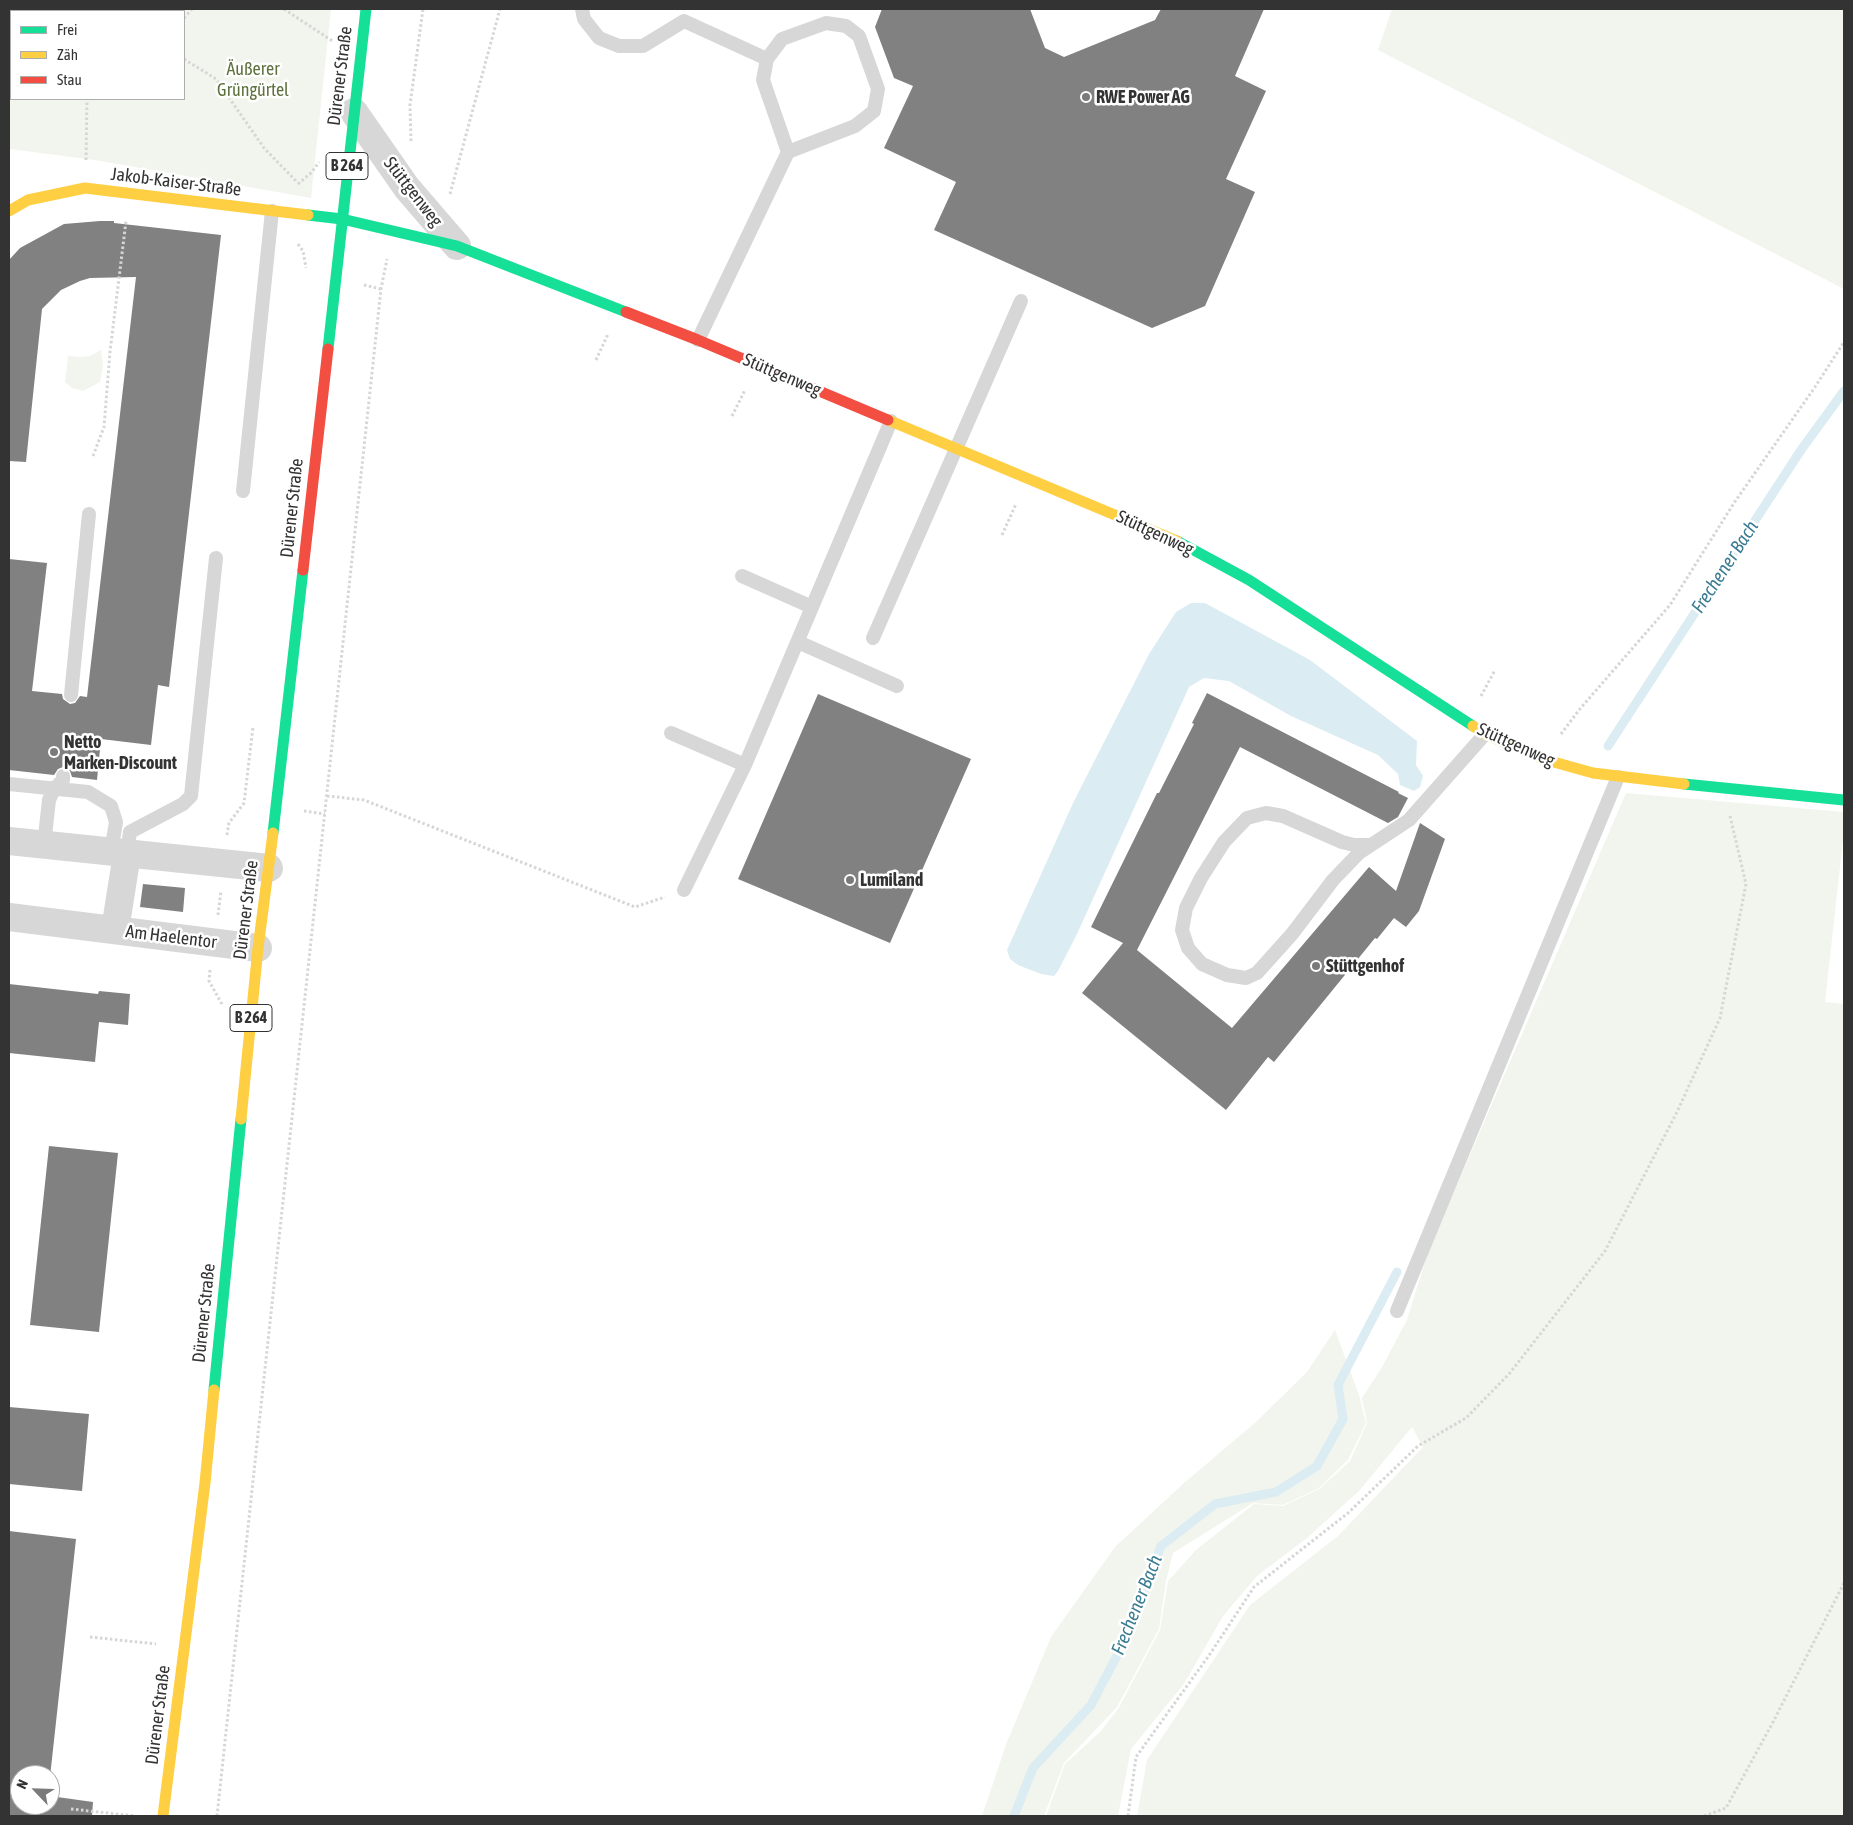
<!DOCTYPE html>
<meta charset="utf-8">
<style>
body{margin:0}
#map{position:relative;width:1853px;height:1825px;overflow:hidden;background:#fff;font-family:"Asap Condensed",sans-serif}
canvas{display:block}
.frame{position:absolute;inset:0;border:10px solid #333;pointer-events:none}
.legend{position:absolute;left:10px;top:10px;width:175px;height:90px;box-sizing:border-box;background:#fff;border:1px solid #adadad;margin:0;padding:6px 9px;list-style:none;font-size:15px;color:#333}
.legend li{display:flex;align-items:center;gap:10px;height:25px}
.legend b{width:25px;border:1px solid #adadad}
.north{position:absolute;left:10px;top:1765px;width:50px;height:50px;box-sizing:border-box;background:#fff;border:1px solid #adadad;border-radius:50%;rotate:294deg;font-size:14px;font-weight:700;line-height:20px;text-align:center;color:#333}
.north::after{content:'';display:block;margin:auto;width:18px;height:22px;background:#7a7a7a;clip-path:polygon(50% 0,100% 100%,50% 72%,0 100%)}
</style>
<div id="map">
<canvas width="1853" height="1825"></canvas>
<div class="frame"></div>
<ul class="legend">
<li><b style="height:6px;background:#16e098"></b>Frei</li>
<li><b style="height:6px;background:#ffcf43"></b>Zäh</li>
<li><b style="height:6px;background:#f24e42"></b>Stau</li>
</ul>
<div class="north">N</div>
</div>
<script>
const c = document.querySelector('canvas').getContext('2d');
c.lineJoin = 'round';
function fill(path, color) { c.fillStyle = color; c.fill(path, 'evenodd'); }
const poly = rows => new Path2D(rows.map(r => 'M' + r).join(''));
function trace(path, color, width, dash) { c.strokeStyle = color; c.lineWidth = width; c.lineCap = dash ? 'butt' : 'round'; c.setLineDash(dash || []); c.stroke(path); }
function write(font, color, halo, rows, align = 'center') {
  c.font = font + ' "Asap Condensed",sans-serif'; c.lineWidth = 5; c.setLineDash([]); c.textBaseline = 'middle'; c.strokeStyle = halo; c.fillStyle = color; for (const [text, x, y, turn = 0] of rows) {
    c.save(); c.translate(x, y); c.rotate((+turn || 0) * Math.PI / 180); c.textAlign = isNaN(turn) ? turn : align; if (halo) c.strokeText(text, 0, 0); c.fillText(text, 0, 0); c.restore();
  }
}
const green = poly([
 [9,9,331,9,311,198,95,160,9,149],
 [11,11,184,11,184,99,11,99],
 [1392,9,1844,9,1844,289,1378,50],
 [101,350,103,365,100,382,83,391,72,388,65,382,68,356,79,357,90,356],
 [1626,793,1844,812,1844,831,1825,1002,1844,1004,1844,1816,1137,1816,1147,1760,1250,1605,1338,1536,1423,1447,1412,1427,1359,1491,1307,1538,1257,1576,1223,1616,1184,1684,1131,1749,1118,1816,1046,1816,1065,1764,1101,1731,1118,1709,1160,1630,1168,1581,1196,1550,1254,1504,1283,1506,1319,1489,1350,1461,1367,1423,1362,1398,1381,1369,1407,1320,1428,1252],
 [1335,1330,1359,1395,1366,1423,1348,1460,1319,1488,1283,1505,1253,1503,1173,1553,1166,1581,1159,1629,1117,1707,1064,1763,1044,1816,982,1816,1007,1742,1051,1637,1115,1547,1184,1483,1256,1422,1307,1372]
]);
const water = poly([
 [1191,603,1205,603,1310,660,1417,741,1416,765,1423,776,1420,787,1414,791,1400,785,1398,774,1378,755,1291,716,1229,681,1204,678,1189,687,1077,934,1058,971,1054,976,1041,974,1018,965,1010,959,1007,950,1074,801,1149,654,1176,612]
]);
const stream = poly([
 [1608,746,1801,450,1844,391],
 [1014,1816,1033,1768,1091,1705,1129,1633,1161,1546,1215,1504,1276,1492,1317,1466,1343,1419,1338,1385,1397,1272]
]);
const building = poly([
 [882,9,1030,9,1045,48,1064,57,1155,20,1161,9,1264,9,1235,76,1266,91,1226,179,1255,192,1205,306,1152,328,934,230,956,182,884,148,913,86,894,78,875,27],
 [100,221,114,221,114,223,221,235,169,687,158,685,151,745,101,739,97,780,72,777,70,771,63,767,58,769,54,775,9,770,9,559,47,563,32,691,62,694,63,699,70,704,75,703,80,696,87,697,136,277,90,278,80,281,61,290,42,309,26,462,9,461,9,260,20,248,64,224],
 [1207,693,1399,792,1398,793,1408,798,1398,817,1388,823,1240,747,1137,950,1232,1028,1369,867,1396,891,1420,823,1445,839,1419,911,1406,927,1394,918,1377,939,1375,938,1274,1062,1268,1057,1226,1110,1082,993,1123,943,1091,927,1157,793,1159,793,1194,724,1192,723],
 [818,694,971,759,890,943,738,879],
 [143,884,185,888,183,912,140,907],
 [9,984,98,994,99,991,130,994,128,1025,99,1022,95,1062,9,1053],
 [49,1146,118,1153,99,1332,30,1325],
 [9,1407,89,1414,82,1491,9,1484],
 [9,1531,76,1539,50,1777,50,1775,20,1775,20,1805,50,1805,50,1796,93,1802,92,1816,9,1816]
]);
const path = poly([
 [284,9,334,42],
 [184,18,192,9],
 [184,59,216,79,264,148,298,183],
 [9,69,11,70],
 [411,141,410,105,423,9],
 [86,160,87,99],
 [298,184,312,172,319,162],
 [450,194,500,9],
 [298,244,303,251,306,268],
 [364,285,381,289],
 [596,360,608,334],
 [732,416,745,390],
 [93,456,104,427,110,352,126,221],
 [1002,535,1016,504],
 [1481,696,1495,670],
 [1561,734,1579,710,1670,605,1734,503,1815,387,1844,342],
 [327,796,364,800,635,907,665,897],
 [304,811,325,814],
 [227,835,229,823,244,803,253,727],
 [218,915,221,891],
 [210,970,209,981,223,1006],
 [90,1637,156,1644],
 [71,1809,135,1816],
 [217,1816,381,289,387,259],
 [1128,1816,1136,1757,1210,1654,1254,1587,1348,1513,1418,1446,1466,1418,1509,1374,1605,1251,1677,1112,1720,1018,1746,884,1730,816],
 [1704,1816,1726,1808,1772,1724,1844,1583]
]);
const lane = poly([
 [582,9,584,19,599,38,619,46,643,46,684,21],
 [684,21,767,59],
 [698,340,788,152,763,80,767,59,782,39,826,23,846,26,859,36,878,89,874,111,855,126,788,152],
 [243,491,272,211],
 [742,576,812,607],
 [873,638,1021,301],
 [798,642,897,686],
 [71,695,89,514],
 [671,733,745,765],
 [9,784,88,792,111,806,116,822,111,852],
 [44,845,49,800,54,789,63,780,63,776],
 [1370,845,1354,845,1342,842,1283,816,1266,813,1247,818,1224,842,1201,878,1186,908,1182,930,1188,948,1202,964,1227,975,1246,978,1257,973,1292,934,1333,880,1359,853,1409,820,1485,734],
 [127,854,130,832,183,804,191,796,216,558],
 [684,890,745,765,891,421],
 [1397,1311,1618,777]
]);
const street = poly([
 [354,112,407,188,457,246],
 [9,841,269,868],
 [9,917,258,948],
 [115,930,127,854]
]);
const fast = poly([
 [308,215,342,219,457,246,626,312],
 [328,349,366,9],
 [1177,541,1249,580,1473,726],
 [1684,784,1844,800],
 [273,833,303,570],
 [214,1390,241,1119]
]);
const slow = poly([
 [9,211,28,200,85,188,308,215],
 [888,420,1177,541],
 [1473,726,1485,734,1543,759,1593,773,1684,784],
 [241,1119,258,948,273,833],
 [163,1816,205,1483,214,1390]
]);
const jam = poly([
 [626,312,698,340,888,420],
 [303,570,328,349]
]);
const markers = [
 [1086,97,5,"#7a7a7a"],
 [54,752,5,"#7a7a7a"],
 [850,880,5,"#7a7a7a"],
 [1316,966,5,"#7a7a7a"]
];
const shields = [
 [347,166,42],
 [251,1018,42]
];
const shieldNames = [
 ["B 264",347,166],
 ["B 264",251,1018]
];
const parkNames = [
 ["Äußerer",253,69],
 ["Grüngürtel",253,90]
];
const streetNames = [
 ["Dürener Straße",340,76,-83],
 ["Jakob-Kaiser-Straße",176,182,7],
 ["Stüttgenweg",413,192,52],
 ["Stüttgenweg",782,375,23],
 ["Dürener Straße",292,508,-84],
 ["Stüttgenweg",1155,533,25],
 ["Stüttgenweg",1516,745,24],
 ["Dürener Straße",246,910,-83],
 ["Am Haelentor",171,937,7],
 ["Dürener Straße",204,1313,-84],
 ["Dürener Straße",158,1715,-83]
];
const poiNames = [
 ["RWE Power AG",1096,97],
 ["Netto",64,742],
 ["Marken-Discount",64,763],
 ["Lumiland",860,880],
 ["Stüttgenhof",1326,966]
];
const waterNames = [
 ["Frechener Bach",1725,567,-57],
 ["Frechener Bach",1137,1605,-68]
];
fill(green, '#f2f5ed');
fill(water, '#dbecf2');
trace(stream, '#dbecf2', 9);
fill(building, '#818181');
trace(path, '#d6d6d6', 3, [2.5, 2.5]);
trace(lane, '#d7d7d7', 14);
trace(street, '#d7d7d7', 28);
trace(fast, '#16e098', 11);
trace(slow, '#ffcf43', 11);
trace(jam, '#f24e42', 11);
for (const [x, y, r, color] of markers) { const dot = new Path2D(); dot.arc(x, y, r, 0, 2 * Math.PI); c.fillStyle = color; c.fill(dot); trace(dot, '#fff', 2); }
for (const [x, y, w] of shields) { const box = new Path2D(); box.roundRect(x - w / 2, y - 13.5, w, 27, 4); c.fillStyle = '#fff'; c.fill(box); trace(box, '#333', 1); }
write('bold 16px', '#333', null, shieldNames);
write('18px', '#5d713e', '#fff', parkNames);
write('18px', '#333', '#fff', streetNames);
write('bold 18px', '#333', '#fff', poiNames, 'left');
write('italic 19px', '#3b7c92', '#fff', waterNames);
</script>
